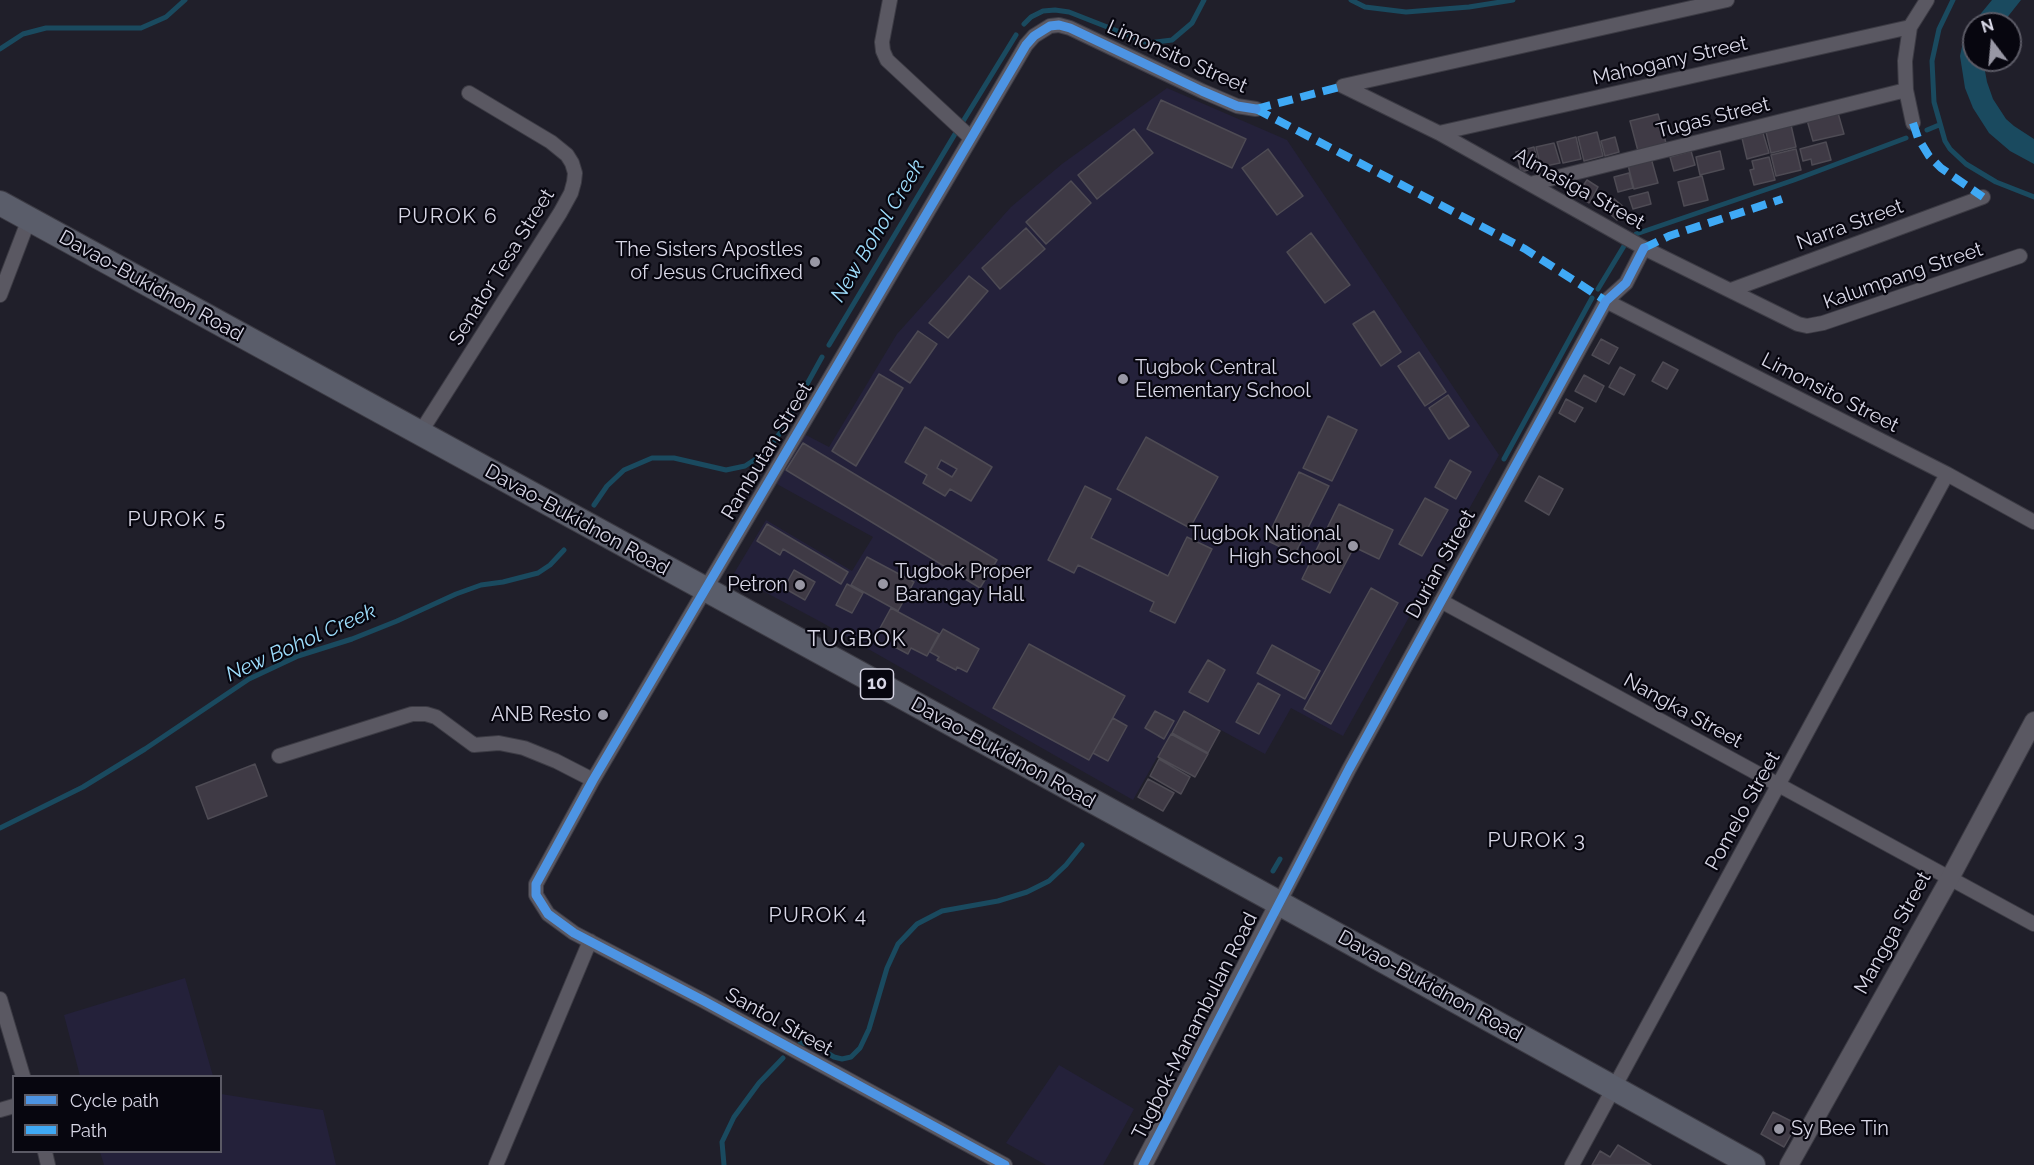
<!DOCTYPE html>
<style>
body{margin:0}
#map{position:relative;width:2034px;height:1165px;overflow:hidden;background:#201f2a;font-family:Raleway,sans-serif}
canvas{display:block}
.legend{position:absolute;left:12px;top:1075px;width:210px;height:78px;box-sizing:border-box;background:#07060f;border:2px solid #5b5a65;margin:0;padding:8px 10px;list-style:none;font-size:18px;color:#d8d7e6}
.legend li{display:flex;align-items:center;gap:12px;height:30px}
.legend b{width:30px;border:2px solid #5b5a65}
.north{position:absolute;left:1962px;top:12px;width:60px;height:60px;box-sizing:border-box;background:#07060f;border:2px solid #5b5a65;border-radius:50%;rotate:344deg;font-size:16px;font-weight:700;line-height:24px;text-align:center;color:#d8d7e6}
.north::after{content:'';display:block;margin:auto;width:21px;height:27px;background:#9897a4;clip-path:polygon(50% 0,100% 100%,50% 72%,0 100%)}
</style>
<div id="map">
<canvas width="2034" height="1165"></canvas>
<ul class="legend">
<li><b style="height:8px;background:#4d94e3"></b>Cycle path</li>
<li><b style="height:8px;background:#3fa9f5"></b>Path</li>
</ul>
<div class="north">N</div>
</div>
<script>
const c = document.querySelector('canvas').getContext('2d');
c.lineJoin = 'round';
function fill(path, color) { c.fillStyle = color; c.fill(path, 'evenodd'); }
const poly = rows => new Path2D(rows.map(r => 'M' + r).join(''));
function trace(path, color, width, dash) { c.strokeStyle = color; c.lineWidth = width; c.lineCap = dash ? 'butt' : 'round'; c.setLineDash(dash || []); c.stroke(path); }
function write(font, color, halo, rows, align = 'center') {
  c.font = font + ' Raleway,sans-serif'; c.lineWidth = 4.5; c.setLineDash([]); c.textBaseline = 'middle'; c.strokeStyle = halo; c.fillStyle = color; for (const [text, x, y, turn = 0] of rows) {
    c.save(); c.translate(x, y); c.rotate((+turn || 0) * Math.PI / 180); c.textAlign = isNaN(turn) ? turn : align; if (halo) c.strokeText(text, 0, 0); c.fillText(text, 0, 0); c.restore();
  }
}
const built = poly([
 [1167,88,1287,140,1499,455,1343,736,1291,708,1265,754,1184,710,1133,800,821,622,733,575,766,520,852,571,873,537,775,483,804,434,829,447,897,334,1011,207,1062,164],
 [185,978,213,1076,80,1076,64,1015],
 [1059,1065,1134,1109,1103,1165,1046,1165,1006,1143],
 [221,1094,323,1110,336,1165,104,1165,100,1152,220,1152]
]);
const water = poly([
 [1992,0,2021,0,2002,24,1974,24,1974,60,1983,60,1987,82,1993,99,2006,119,2014,126,2034,139,2034,164,2010,151,1989,133,1973,108,1965,88,1960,56,1963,42,1968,29]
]);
const stream = poly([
 [1351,0,1365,7,1406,12,1469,7,1513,0],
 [1953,0,1939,29,1932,61,1934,102,1945,141,1950,149,1966,164,1996,182,2034,197],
 [1024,24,1031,17,1043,11,1055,10,1069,12,1148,43,1172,40,1192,23,1204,0],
 [0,49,23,34,46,28,141,28,166,17,185,0],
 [962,123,1016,35],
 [1927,130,1939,125],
 [1636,234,1794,180,1906,138],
 [1598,289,1624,246],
 [829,345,955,134],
 [1504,459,1592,298],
 [594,505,607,486,624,470,652,458,674,458,726,470,745,466,765,453,780,433,822,357],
 [0,828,83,787,145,749,249,679,298,656,352,639,397,621,456,594,481,585,503,582,538,573,550,565,564,550],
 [1273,871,1280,859],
 [800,1043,814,1045,834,1057,842,1059,851,1057,860,1048,869,1029,887,968,898,944,917,924,942,911,998,901,1027,892,1049,881,1066,865,1082,845],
 [724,1165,722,1142,734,1117,759,1083,783,1058]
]);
const building = poly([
 [1161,100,1246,139,1232,168,1147,129,1161,100],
 [1838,113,1844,134,1813,141,1807,120,1838,113],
 [1658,114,1666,143,1638,151,1630,121,1658,114],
 [1791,125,1796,147,1771,153,1766,132,1791,125],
 [1134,129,1153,153,1097,199,1078,175,1134,129],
 [1597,132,1603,156,1584,161,1578,137,1597,132],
 [1763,133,1769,153,1747,159,1742,138,1763,133],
 [1576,137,1581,159,1563,163,1557,142,1576,137],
 [1615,137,1619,152,1605,156,1601,141,1615,137],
 [1826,142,1831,160,1812,165,1811,159,1803,161,1800,149,1826,142],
 [1554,143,1560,163,1541,167,1536,147,1554,143],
 [1534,147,1539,167,1521,172,1516,152,1534,147],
 [1268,149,1303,196,1277,215,1242,168,1268,149],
 [1796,149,1801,170,1776,176,1771,155,1796,149],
 [1691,151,1695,165,1674,171,1670,157,1691,151],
 [1720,151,1724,169,1700,175,1696,157,1720,151],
 [1769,157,1775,180,1754,185,1750,170,1754,169,1752,161,1769,157],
 [1651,158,1658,183,1634,189,1628,165,1651,158],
 [1629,173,1633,188,1618,192,1614,177,1629,173],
 [1702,176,1708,200,1684,206,1678,182,1702,176],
 [1587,180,1598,187,1589,203,1577,195,1587,180],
 [1071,181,1091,203,1046,244,1026,222,1071,181],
 [1648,192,1651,204,1633,209,1629,197,1648,192],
 [1612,197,1626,209,1617,220,1603,208,1612,197],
 [1026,228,1045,249,1000,289,982,268,1026,228],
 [1311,233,1350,285,1325,303,1287,252,1311,233],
 [969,276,988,291,948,338,929,323,969,276],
 [1374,311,1401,352,1381,366,1353,324,1374,311],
 [918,331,937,344,910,383,890,370,918,331],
 [1601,339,1618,348,1609,364,1592,355,1601,339],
 [1419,352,1446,392,1425,406,1398,366,1419,352],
 [1663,362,1678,370,1667,389,1652,381,1663,362],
 [1620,367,1635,375,1624,395,1609,387,1620,367],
 [879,374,903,388,856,466,832,451,879,374],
 [1584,375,1604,386,1596,402,1575,391,1584,375],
 [1448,395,1469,426,1449,439,1429,408,1448,395],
 [1566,399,1583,408,1575,422,1559,413,1566,399],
 [1328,416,1357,430,1332,481,1303,468,1328,416],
 [925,427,992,467,971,501,950,489,945,496,923,483,927,475,905,462,925,427],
 [941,460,957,469,952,477,937,468,941,460],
 [1146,437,1218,477,1190,528,1117,489,1146,437],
 [803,443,997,560,980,588,786,470,803,443],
 [1450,460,1471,472,1456,499,1435,487,1450,460],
 [1299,472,1329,486,1295,554,1266,540,1299,472],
 [1539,476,1563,489,1549,515,1525,501,1539,476],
 [1085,486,1111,499,1091,538,1168,576,1187,537,1212,549,1175,623,1150,611,1154,602,1078,565,1074,573,1048,560,1085,486],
 [1425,498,1448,510,1422,556,1399,544,1425,498],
 [1339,504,1393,530,1379,559,1354,547,1330,593,1302,579,1339,504],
 [767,524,848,572,841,584,783,549,780,555,757,541,767,524],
 [867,557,914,582,898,611,851,585,867,557],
 [794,570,815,582,805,600,784,588,794,570],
 [847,584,863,593,852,613,836,605,847,584],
 [1371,588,1398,603,1331,724,1304,709,1371,588],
 [891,608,939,634,927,656,911,648,908,654,893,646,896,640,879,630,891,608],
 [943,629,979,649,967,672,957,667,956,670,937,660,939,657,930,652,943,629],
 [1029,644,1125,696,1089,760,993,708,1029,644],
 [1272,645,1320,671,1305,699,1257,673,1272,645],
 [1208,660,1225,670,1208,702,1189,692,1208,660],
 [1258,683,1280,695,1259,734,1236,722,1258,683],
 [1155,711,1174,721,1164,739,1145,728,1155,711],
 [1184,711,1220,731,1208,753,1172,733,1184,711],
 [1113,718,1127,726,1108,761,1093,753,1113,718],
 [1171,734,1208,754,1195,777,1158,757,1171,734],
 [1159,759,1190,777,1181,794,1150,776,1159,759],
 [255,764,267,796,208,819,196,787,255,764],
 [1148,779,1174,793,1163,811,1138,797,1148,779],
 [1773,1112,1797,1124,1784,1147,1761,1134,1773,1112],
 [1618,1145,1651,1165,1592,1165,1600,1151,1610,1157,1618,1145]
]);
const minor = poly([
 [890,0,882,42,883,51,887,60,971,138],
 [1343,86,1439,133,1644,248,1798,324,1807,326,1823,323,2020,256],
 [1343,86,1727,0],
 [1913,123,1906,90,1905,61,1910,27,1927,0],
 [1439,133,1910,27],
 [1530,184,1906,90],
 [1731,290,1983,197],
 [0,295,29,219],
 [1606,301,1947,474,2034,522],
 [420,433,560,213,571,193,574,182,575,173,572,163,567,155,551,142,469,93],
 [1441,601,2034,924],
 [279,756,412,714,426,714,436,717,474,745,499,743,524,748,556,761,593,780],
 [1279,903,1349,769,1606,301,1626,283,1644,248],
 [0,999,23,1076],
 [0,1110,14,1106],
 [45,1152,48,1165],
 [496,1165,590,941],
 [1005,1165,704,1001,574,933,548,914,536,895,536,884,593,780,1026,45,1034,36,1050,26,1059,25,1070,28,1202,91,1237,106,1256,109],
 [1572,1165,1947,474]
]);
const tertiary = poly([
 [1143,1165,1279,903],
 [1789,1165,1950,878,2034,721]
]);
const trunk = poly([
 [0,203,1279,903,1753,1165]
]);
const quiet = poly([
 [1256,109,1525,249,1606,301],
 [1256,109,1343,86],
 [1913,123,1918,138,1929,156,1941,168,1983,197],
 [1644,248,1669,236,1782,199]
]);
const cycleway = poly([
 [1005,1165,704,1001,574,933,548,914,536,895,536,884,593,780,1026,45,1034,36,1050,26,1059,25,1070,28,1202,91,1237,106,1256,109],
 [1143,1165,1349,769,1606,301,1626,283,1644,248]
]);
const markers = [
 [815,262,6,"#9897a4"],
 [1123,379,6,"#9897a4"],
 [1353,546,6,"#9897a4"],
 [883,584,6,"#9897a4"],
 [800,585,6,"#9897a4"],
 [603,715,6,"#9897a4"],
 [1779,1129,6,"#9897a4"]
];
const shields = [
 [877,684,33]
];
const shieldNames = [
 ["10",877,684]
];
const streetNames = [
 ["Limonsito Street",1177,57,24],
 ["Mahogany Street",1670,61,-13],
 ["Tugas Street",1713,118,-14],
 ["Almasiga Street",1579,189,29],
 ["Narra Street",1850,225,-20],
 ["Senator Tesa Street",502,267,-58],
 ["Kalumpang Street",1903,276,-19],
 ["Davao-Bukidnon Road",151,286,29],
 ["Limonsito Street",1830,393,27],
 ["Rambutan Street",767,451,-59],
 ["Davao-Bukidnon Road",577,520,29],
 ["Durian Street",1441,564,-61],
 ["Nangka Street",1683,711,29],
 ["Davao-Bukidnon Road",1003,753,29],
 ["Pomelo Street",1743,811,-61],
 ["Mangga Street",1893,933,-61],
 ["Davao-Bukidnon Road",1430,986,29],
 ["Santol Street",779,1022,29],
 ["Tugbok-Manambulan Road",1195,1026,-63]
];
const poiNames = [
 ["The Sisters Apostles",803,250],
 ["of Jesus Crucifixed",803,273],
 ["Tugbok Central",1135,368,"left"],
 ["Elementary School",1135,391,"left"],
 ["Tugbok National",1341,534],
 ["High School",1341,557],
 ["Tugbok Proper",895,572,"left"],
 ["Barangay Hall",895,595,"left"],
 ["Petron",788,585],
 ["ANB Resto",591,715],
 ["Sy Bee Tin",1791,1129,"left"]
];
const neighbourhoodNames = [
 ["PUROK 6",448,217],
 ["PUROK 5",177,520],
 ["PUROK 3",1537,841],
 ["PUROK 4",818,916]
];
const waterNames = [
 ["New Bohol Creek",878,231,-59],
 ["New Bohol Creek",301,643,-24]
];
const quarterNames = [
 ["TUGBOK",857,639]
];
fill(built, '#24213a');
fill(water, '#1a4a5f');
trace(stream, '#1a4a5f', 5);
fill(building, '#3f3a45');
trace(building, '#4e4b54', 1.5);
trace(minor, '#3c3b44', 16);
trace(tertiary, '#3c3b44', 20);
trace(trunk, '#3c3b44', 26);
trace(minor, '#5a5862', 14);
trace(tertiary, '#5a5862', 18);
trace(trunk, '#5a5d6a', 24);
trace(quiet, '#3fa9f5', 8, [15, 8]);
trace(cycleway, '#4d94e3', 9);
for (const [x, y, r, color] of markers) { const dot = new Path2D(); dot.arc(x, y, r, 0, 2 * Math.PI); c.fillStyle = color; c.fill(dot); trace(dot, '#07060f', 2); }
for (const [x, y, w] of shields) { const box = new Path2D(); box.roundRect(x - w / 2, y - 15, w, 30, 4.5); c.fillStyle = '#07060f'; c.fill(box); trace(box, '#d8d7e6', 1.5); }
write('bold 18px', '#d8d7e6', null, shieldNames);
write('20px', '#d8d7e6', '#07060f', streetNames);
write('20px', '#d8d7e6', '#07060f', poiNames, 'right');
c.letterSpacing = '1.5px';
write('21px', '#d8d7e6', '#07060f', neighbourhoodNames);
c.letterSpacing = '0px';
write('italic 21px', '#9ddcfb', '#07060f', waterNames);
c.letterSpacing = '1.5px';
write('22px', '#d8d7e6', '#07060f', quarterNames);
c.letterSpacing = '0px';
</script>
